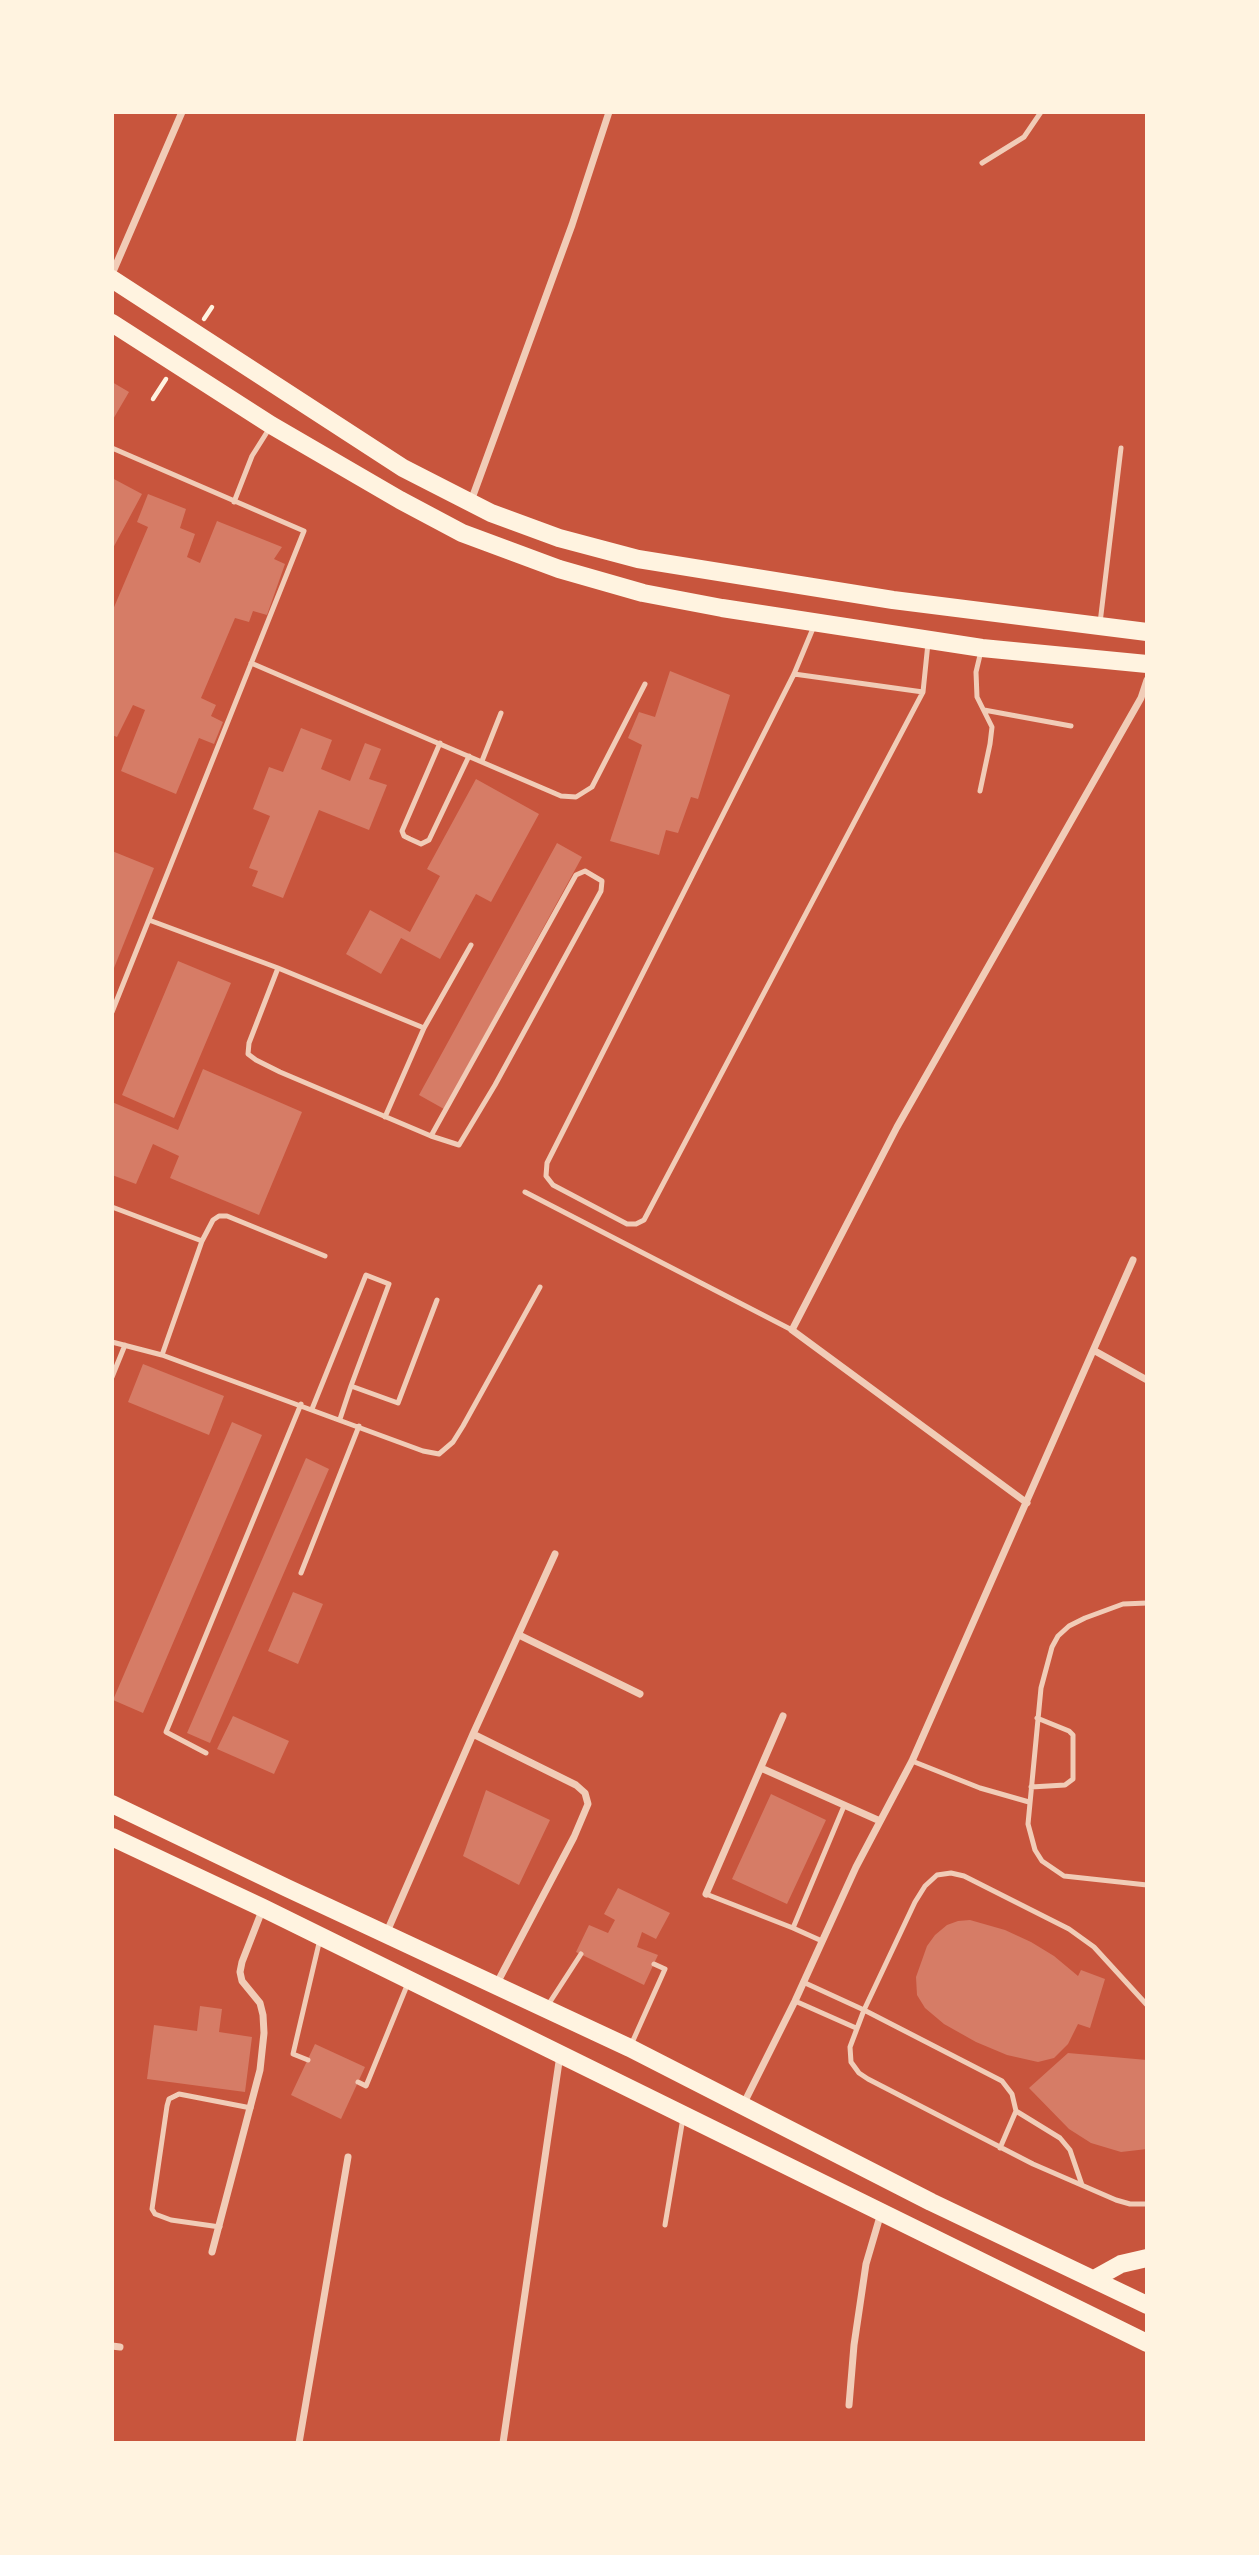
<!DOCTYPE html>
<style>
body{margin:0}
#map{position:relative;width:1259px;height:2555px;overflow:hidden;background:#c8553d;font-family:"Roboto Condensed",sans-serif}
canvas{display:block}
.frame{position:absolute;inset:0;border:114px solid #fff3e0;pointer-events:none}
</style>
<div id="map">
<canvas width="1259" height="2555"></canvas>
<div class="frame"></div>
</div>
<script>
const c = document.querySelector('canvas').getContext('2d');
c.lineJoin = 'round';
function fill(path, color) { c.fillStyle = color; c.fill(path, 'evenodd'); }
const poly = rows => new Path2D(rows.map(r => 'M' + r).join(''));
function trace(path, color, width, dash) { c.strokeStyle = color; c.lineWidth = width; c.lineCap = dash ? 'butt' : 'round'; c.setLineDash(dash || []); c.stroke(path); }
const building = poly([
 [112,382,129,392,112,421],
 [112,478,142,494,112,550],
 [148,494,186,509,180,528,195,534,187,557,200,563,217,521,282,547,274,559,285,564,267,615,253,611,249,622,235,618,201,698,216,705,211,716,223,722,214,744,199,738,176,794,121,771,145,710,133,705,117,737,112,735,112,612,148,527,137,522],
 [670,671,730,695,698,799,691,797,678,833,666,830,659,855,610,841,642,745,628,738,639,712,655,717],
 [301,728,332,740,321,769,350,781,365,743,381,749,369,779,387,785,369,830,319,810,283,898,252,886,258,871,249,868,270,816,253,809,269,767,283,772],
 [476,779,539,814,491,902,476,894,440,959,401,938,381,974,346,954,370,910,410,932,440,876,427,869],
 [557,843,582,857,444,1109,419,1095],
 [112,851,154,868,112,973],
 [178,961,231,983,174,1118,122,1095],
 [203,1069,302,1112,259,1215,170,1178,179,1156,153,1144,136,1184,112,1175,112,1102,178,1130],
 [143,1364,224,1396,209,1435,128,1402],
 [232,1422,262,1435,143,1713,113,1700],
 [306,1458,329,1469,210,1743,187,1733],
 [293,1592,323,1604,298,1664,268,1651],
 [233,1716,289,1741,274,1774,217,1749],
 [486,1790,550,1820,519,1885,463,1856],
 [771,1794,826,1820,787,1904,732,1879],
 [618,1888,670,1913,656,1939,642,1932,637,1947,658,1955,644,1985,576,1952,589,1925,608,1933,615,1920,604,1914],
 [970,1920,1005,1930,1031,1942,1054,1956,1078,1976,1081,1970,1105,1979,1090,2028,1078,2024,1068,2044,1054,2058,1038,2062,1007,2055,976,2042,944,2024,925,2008,917,1995,916,1977,927,1946,935,1935,947,1925,958,1921],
 [200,2006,222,2009,219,2032,252,2037,245,2092,147,2079,154,2025,197,2031],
 [315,2044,365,2067,341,2119,291,2095],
 [1068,2053,1147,2060,1147,2149,1121,2152,1091,2143,1069,2129,1029,2088]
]);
const path = poly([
 [204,319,212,307],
 [153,399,166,379]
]);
const service = poly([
 [982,163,1024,137,1041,112],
 [112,448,304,531,112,1012],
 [234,502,252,456,269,429],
 [1100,623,1121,448],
 [814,626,794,674,547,1163,546,1176,553,1185,627,1224,636,1224,644,1220,923,692,928,643],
 [251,663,561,796,576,797,592,787,645,684],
 [794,674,923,692],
 [984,710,1071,726],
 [440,743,402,831,404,836,410,839,421,844,429,840,469,756],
 [482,761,501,713],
 [980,791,990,744,992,727,977,697,976,672,981,651],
 [149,920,278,968,424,1028],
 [278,968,249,1043,248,1054,256,1060,280,1072,431,1136,459,1145,495,1085,601,891,602,881,585,871,576,875,431,1136],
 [385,1117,424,1028,471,945],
 [525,1192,792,1330],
 [112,1207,202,1241],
 [112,1342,162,1355,423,1451,439,1454,453,1442,463,1426,540,1287],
 [162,1355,202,1241,213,1220,219,1216,227,1216,325,1256],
 [112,1377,125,1345],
 [312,1409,366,1275,389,1284,351,1386,398,1403,437,1300],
 [340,1419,351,1386],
 [301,1573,359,1426],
 [1147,1603,1123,1604,1085,1618,1069,1626,1058,1636,1052,1647,1041,1688,1028,1824,1035,1850,1042,1861,1064,1876,1147,1885],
 [206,1753,166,1732,301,1404],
 [912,1761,980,1788,1029,1802],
 [1031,1787,1065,1785,1073,1779,1073,1735,1069,1731,1037,1718],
 [706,1894,793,1928,844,1806],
 [793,1928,822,1941],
 [803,1982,864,2010,1002,2081,1012,2094,1016,2111,1000,2148],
 [795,2001,856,2028],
 [548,2005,581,1954],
 [1147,2005,1094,1947,1069,1929,964,1876,951,1873,937,1875,925,1886,915,1902,864,2010,850,2047,851,2062,859,2073,868,2079,1033,2164,1116,2200,1130,2204,1147,2204],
 [631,2045,665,1969,654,1964],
 [308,2060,293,2054,320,1939],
 [358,2082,366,2086,408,1983],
 [1016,2111,1060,2138,1070,2150,1082,2185],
 [665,2225,683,2118],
 [220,2227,171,2220,155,2214,152,2209,167,2106,169,2099,179,2094,251,2108]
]);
const minor = poly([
 [112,274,182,112],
 [471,501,572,225,609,112],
 [1095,1351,1147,1380],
 [1027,1503,792,1330,897,1127,1141,698,1147,680],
 [519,1635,640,1694],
 [473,1734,576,1785,585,1793,588,1804,574,1837,496,1985],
 [761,1768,880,1821],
 [706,1894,783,1716],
 [386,1934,473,1734,555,1554],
 [743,2105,795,2001,856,1867,912,1761,1133,1260],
 [212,2252,260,2070,264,2033,263,2015,260,2003,242,1981,240,1972,242,1962,263,1908],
 [112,2346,120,2347],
 [849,2405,854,2345,866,2264,881,2213],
 [299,2443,348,2157],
 [503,2443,560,2055]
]);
const primary = poly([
 [112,279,403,468,491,513,559,538,638,559,893,600,1147,632],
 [112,323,271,425,400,500,462,533,559,569,643,593,722,608,982,648,1147,664],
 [112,1804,287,1888,630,2048,931,2202,1147,2305],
 [112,1837,263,1908,1147,2343],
 [1094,2279,1121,2264,1147,2258]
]);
fill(building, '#d67c66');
trace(path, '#fff3e0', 4.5);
trace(service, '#f1ccb7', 5);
trace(minor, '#f1ccb7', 7);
trace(primary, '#fff3e0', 18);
</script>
